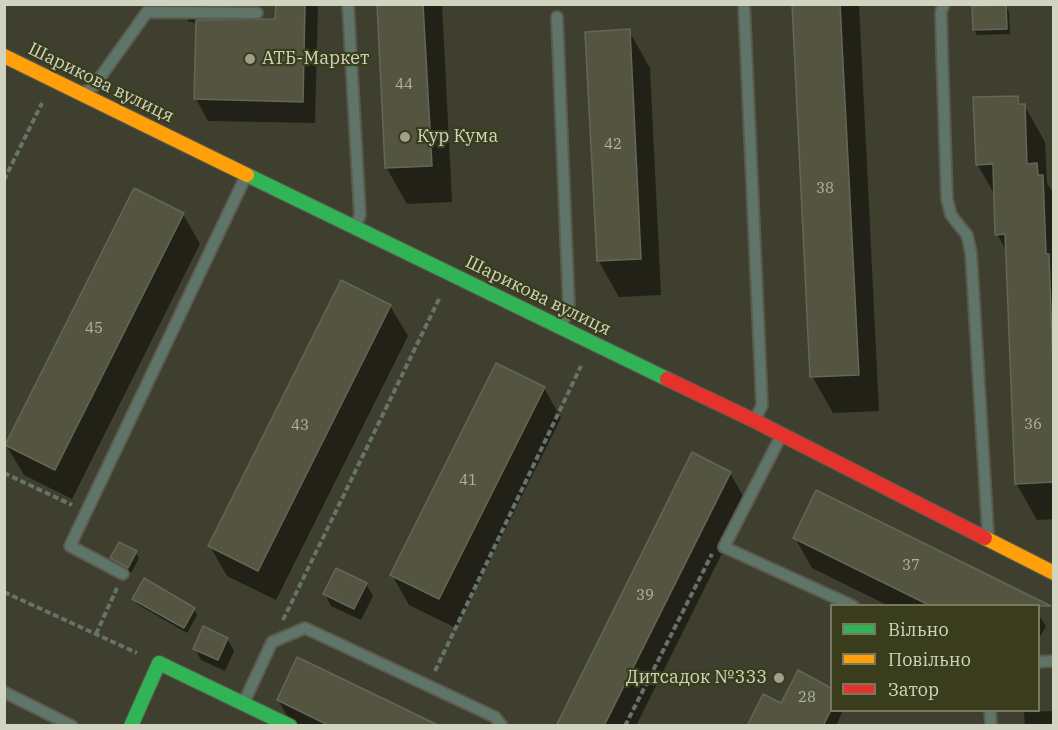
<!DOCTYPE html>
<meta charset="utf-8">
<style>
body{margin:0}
#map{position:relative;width:1058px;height:730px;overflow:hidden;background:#3e3f2e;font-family:"IBM Plex Serif",serif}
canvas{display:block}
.frame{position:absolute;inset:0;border:6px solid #d1d4c0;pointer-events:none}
.legend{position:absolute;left:830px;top:604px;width:210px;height:108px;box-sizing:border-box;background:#3a3d1b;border:2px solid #76795d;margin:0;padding:8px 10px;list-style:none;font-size:18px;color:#d1d4c0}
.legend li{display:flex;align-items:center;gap:12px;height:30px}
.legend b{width:30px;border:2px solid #76795d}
</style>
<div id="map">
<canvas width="1058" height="730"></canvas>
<div class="frame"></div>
<ul class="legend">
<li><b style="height:8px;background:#30b455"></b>Вільно</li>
<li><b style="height:8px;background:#ff9f0a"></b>Повільно</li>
<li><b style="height:8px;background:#e5322d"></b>Затор</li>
</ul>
</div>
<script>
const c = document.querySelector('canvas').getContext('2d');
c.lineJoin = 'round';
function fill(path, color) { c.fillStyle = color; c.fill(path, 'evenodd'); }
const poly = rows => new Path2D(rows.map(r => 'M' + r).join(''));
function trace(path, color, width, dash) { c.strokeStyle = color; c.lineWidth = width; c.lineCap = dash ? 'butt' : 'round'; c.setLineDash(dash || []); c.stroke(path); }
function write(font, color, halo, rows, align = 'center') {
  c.font = font + ' "IBM Plex Serif",serif'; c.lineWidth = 4.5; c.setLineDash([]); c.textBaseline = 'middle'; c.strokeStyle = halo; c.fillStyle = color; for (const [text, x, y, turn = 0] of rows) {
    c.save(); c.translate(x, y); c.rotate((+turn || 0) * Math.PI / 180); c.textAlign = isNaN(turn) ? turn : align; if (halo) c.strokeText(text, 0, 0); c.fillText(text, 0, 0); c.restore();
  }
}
const shadow = poly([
 [179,4,209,4,208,21,277,21,277,4,318,4,315,123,208,121,196,99,198,23,189,22],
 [378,4,442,4,452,202,407,204,386,167],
 [793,4,859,4,879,411,833,413,812,376],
 [1005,6,1009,12,1010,34,977,35,974,29],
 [629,31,650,68,661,295,619,297,598,260],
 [1017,97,1022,105,1024,105,1045,142,1047,183,1054,194,1054,519,1037,520,1016,483,1007,252,997,234,995,195,977,164],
 [183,214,200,244,72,499,24,475,6,445],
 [390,306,408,336,276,600,227,576,210,546],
 [544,388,561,418,456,628,409,605,392,575],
 [730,473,747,503,636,726,562,726],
 [795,538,1034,606,889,606,812,568],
 [136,553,139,558,131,573,114,564,111,558],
 [366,584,373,596,361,620,331,606,325,594],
 [134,599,194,609,197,615,187,633,137,604],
 [1038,614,1046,626,1038,640],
 [227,639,234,651,225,671,201,660,195,648],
 [798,672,832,690,832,710,843,710,836,726,748,726,781,705],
 [278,700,437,726,293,726],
 [1054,711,1054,726,1025,726,1024,712]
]);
const building = poly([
 [276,4,305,4,303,102,194,99,196,20,275,19,276,4],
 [377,4,423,4,432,166,385,168,377,4],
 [792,4,840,4,859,375,810,377,792,4],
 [1006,5,1007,29,973,30,972,6,1006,5],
 [630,29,641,259,597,261,585,32,630,29],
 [1018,96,1019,104,1025,104,1027,164,1037,163,1038,175,1043,175,1046,254,1049,254,1053,368,1053,482,1015,484,1005,234,995,235,993,164,976,165,973,97,1018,96],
 [134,188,184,213,55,470,5,445,134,188],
 [341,280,391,305,258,571,208,546,341,280],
 [496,363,545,387,439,599,390,575,496,363],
 [692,452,731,472,604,726,556,726,692,452],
 [816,490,1051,606,931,606,793,538,816,490],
 [119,542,137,551,128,568,110,558,119,542],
 [336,568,367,583,354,609,323,594,336,568],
 [144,578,195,608,184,628,132,599,144,578],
 [203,626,228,638,218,660,193,649,203,626],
 [297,657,440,726,330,726,277,700,297,657],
 [798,670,831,688,831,710,823,726,747,726,763,694,781,703,798,670]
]);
const path = poly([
 [4,180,42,103],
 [4,473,72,505],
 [4,592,137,653],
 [283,620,440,297],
 [96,634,117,588],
 [435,671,581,366],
 [625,726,712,554]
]);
const lane = poly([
 [348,4,360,215,356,225],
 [744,4,762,405,756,418],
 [944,4,941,12,942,51,947,199,951,215,967,235,971,253,988,533],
 [557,17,569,310,561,324],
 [85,92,94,86,147,12,257,13],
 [781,436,724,547,853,606],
 [123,574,70,546,245,178],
 [1038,662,1054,661],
 [4,692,72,726],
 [245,700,272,642,305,628,495,717,502,726],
 [990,710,991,726]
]);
const fast = poly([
 [247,175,667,379],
 [131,726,159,663,290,726]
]);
const slow = poly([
 [4,56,247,175],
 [985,538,1054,573]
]);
const jam = poly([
 [667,379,755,421,985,538]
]);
const markers = [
 [250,59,6,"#9ea08d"],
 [405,137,6,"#9ea08d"],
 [779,678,6,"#9ea08d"]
];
const numberNames = [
 ["44",404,85],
 ["42",613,145],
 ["38",825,189],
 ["45",94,329],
 ["36",1033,425],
 ["43",300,426],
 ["41",468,481],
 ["37",911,566],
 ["39",645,596],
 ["28",807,698]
];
const poiNames = [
 ["АТБ-Маркет",262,59],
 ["Кур Кума",417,137],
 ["Дитсадок №333",767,678,"right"]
];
const streetNames = [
 ["Шарикова вулиця",101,83,26],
 ["Шарикова вулиця",538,296,26]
];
fill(shadow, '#0007');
fill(building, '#545540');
trace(building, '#656658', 1.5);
trace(lane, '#5a5b4d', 14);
trace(fast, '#5a5b4d', 16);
trace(slow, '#5a5b4d', 16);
trace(jam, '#5a5b4d', 16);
trace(path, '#65736a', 4, [6, 3]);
trace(lane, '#60756a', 10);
trace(fast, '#30b455', 14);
trace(slow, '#ff9f0a', 14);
trace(jam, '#e5322d', 14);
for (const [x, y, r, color] of markers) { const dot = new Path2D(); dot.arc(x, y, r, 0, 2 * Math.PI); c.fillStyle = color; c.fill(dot); trace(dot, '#3a3d1b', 2); }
write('15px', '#b2b4a0', null, numberNames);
write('18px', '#d1d4c0', '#3a3d1b', poiNames, 'left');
write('18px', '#d1d4c0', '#3a3d1b', streetNames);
</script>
